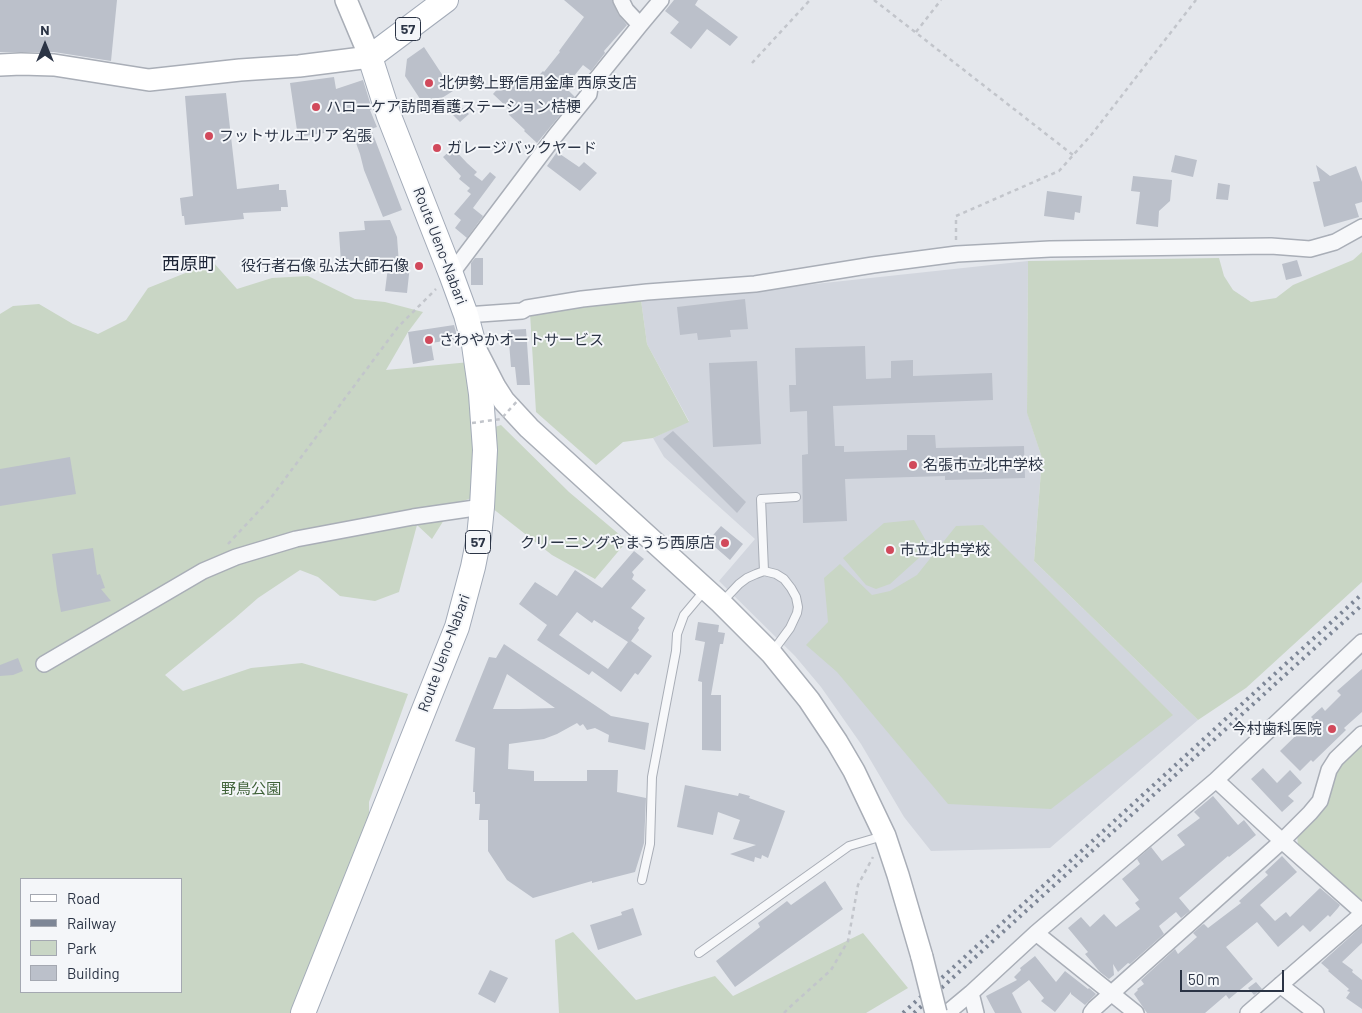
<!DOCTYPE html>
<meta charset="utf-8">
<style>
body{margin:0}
#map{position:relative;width:1362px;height:1013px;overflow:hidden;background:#e4e7ec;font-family:Barlow,sans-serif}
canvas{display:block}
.legend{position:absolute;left:20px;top:878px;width:162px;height:115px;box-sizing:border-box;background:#f4f6f9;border:1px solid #a4a8b1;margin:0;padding:6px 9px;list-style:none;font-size:15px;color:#2b3445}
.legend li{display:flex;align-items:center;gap:10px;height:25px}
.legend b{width:25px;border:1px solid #a4a8b1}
.north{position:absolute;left:20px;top:20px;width:50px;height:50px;-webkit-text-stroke:4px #f4f6f9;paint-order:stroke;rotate:0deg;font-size:14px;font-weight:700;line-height:20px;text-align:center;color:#2b3445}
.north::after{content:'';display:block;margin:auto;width:18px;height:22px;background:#2b3445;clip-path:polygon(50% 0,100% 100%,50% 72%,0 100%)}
.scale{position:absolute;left:1180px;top:970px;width:104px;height:22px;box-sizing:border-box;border:2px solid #2b3445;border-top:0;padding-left:6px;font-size:15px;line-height:18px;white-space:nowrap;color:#2b3445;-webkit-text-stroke:4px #f4f6f9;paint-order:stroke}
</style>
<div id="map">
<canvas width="1362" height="1013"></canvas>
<ul class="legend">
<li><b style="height:6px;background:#fff"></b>Road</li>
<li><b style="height:6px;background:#7d8696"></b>Railway</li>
<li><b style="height:14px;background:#c9d6c5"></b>Park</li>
<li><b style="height:14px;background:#bbc0ca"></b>Building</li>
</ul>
<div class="north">N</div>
<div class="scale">50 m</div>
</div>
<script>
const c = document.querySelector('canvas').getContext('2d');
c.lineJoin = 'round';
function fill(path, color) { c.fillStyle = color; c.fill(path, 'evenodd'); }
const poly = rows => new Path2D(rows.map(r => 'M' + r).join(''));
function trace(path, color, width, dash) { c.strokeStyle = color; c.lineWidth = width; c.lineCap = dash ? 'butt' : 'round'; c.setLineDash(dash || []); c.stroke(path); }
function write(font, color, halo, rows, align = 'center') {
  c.font = font + ' Barlow,"Noto Sans JP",sans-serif'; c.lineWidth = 4; c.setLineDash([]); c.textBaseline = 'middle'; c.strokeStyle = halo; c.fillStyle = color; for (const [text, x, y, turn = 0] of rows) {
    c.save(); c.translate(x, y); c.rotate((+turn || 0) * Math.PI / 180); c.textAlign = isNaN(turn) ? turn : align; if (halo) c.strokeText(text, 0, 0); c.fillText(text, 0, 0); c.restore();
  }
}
const built = poly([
 [1028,261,1027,412,1042,458,1034,561,1198,720,1050,848,931,851,904,817,861,744,821,687,795,656,719,581,755,539,664,457,653,438,689,421,647,344,641,300,750,291]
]);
const green = poly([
 [1362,252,1362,582,1246,688,1198,720,1034,561,1042,458,1027,413,1028,261,1219,258,1224,276,1233,290,1251,302,1276,298,1293,285,1353,260],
 [213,262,237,289,272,278,308,276,355,299,385,302,423,312,408,332,386,370,470,362,479,475,475,497,454,504,432,539,417,525,399,592,375,601,340,596,318,577,300,570,258,598,234,619,165,675,183,691,251,668,302,663,408,694,369,802,369,818,294,1013,0,1013,0,314,13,306,39,304,73,324,98,334,126,320,148,288],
 [21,879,181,879,181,992,21,992],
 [641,300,647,344,689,422,653,438,623,442,596,465,536,412,530,313],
 [501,425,569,492,627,541,595,579,552,555,492,508,492,428],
 [914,520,930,548,890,584,876,589,866,585,843,558,884,523],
 [983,525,1173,715,1051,809,948,804,837,672,806,645,828,622,824,578,840,564,872,595,890,591,917,575,956,526],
 [1362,743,1362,904,1298,846,1297,835,1343,763],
 [573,932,636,1000,715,976,733,996,863,933,908,988,866,1013,559,1013,555,940]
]);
const building = poly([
 [0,0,117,0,111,61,54,52,0,52],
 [564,0,612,0,618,14,627,25,604,51,605,53,591,71,583,65,565,87,575,97,537,143,524,131,525,130,506,112,509,109,493,94,509,76,524,91,543,71,544,72,560,52,559,51,584,17],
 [674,0,698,0,695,5,738,37,730,46,707,29,691,49,670,33,679,22,665,11],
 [424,47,453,91,426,108,405,76,407,59],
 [334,77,336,89,363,80,372,109,370,110,377,127,371,129,402,210,383,217,364,170,360,154,351,129,298,137,290,83],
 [226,93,237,189,279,184,279,190,286,190,288,207,281,207,281,211,243,213,244,219,185,225,184,216,182,216,180,198,193,196,185,96],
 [460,106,469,114,460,122,452,114],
 [453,148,467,163,477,172,474,175,482,181,490,172,496,177,473,208,483,216,467,238,455,228,461,220,454,214,471,194,467,191,470,188,459,179,461,176,443,157],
 [557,152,579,167,584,162,597,173,580,191,547,166],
 [1175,155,1197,160,1193,177,1171,172],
 [1316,165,1330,176,1356,166,1362,182,1362,202,1355,204,1359,217,1324,227,1313,182,1320,181],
 [1133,176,1172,180,1170,201,1159,211,1158,227,1136,224,1140,192,1131,191],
 [1218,183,1230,185,1228,200,1216,199],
 [1047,191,1082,196,1080,213,1075,212,1074,220,1044,216],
 [390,220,397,237,399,264,410,265,407,293,385,291,389,259,341,263,339,232,365,230,364,221],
 [475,258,483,258,483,285,471,285,471,263],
 [1297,260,1302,276,1286,280,1282,264],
 [745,299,748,329,730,330,731,337,698,340,697,333,680,335,677,307],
 [454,325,458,339,431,343,434,360,413,364,408,332],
 [526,329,530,385,517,385,515,367,511,367,508,330],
 [865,346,866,379,891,378,891,361,913,360,913,376,992,373,993,400,833,406,835,446,844,446,844,452,907,450,907,435,935,435,936,448,1024,446,1025,478,945,480,945,476,845,479,847,521,803,523,802,455,808,454,807,411,790,412,789,385,796,385,795,348],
 [757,361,761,444,713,447,709,363],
 [673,431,746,502,737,513,663,439],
 [70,457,76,494,0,506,0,469],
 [721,526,743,544,730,560,708,541],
 [93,548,97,575,100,574,105,588,101,589,111,601,61,612,57,590,52,554],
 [634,551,644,559,632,572,634,575,632,579,646,590,631,608,645,618,638,628,639,630,631,641,652,656,638,675,635,673,621,692,592,671,589,675,537,640,547,625,519,604,535,582,557,596,575,570,602,588],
 [577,612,592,623,594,620,628,642,608,669,559,635],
 [698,622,719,625,718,632,725,633,723,644,720,644,711,695,721,695,721,751,702,750,702,682,698,681,705,642,695,640],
 [504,644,611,716,649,723,645,750,608,742,609,735,595,728,587,730,583,724,580,726,577,723,557,734,544,739,509,744,508,769,534,771,534,781,587,781,587,770,618,770,617,792,646,798,644,843,635,872,592,883,592,881,533,898,507,880,488,851,488,820,479,820,480,804,475,804,475,792,473,792,475,748,455,741,489,657,496,658],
 [507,674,555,708,519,709,493,709],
 [18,658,23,671,13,675,0,676,0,665],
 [1362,669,1362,712,1344,728,1346,730,1313,762,1311,760,1300,771,1280,751,1313,719,1311,717,1322,707,1325,711,1341,695,1337,691],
 [1263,768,1277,783,1290,770,1302,783,1288,796,1294,801,1282,812,1251,779],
 [685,785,738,796,739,793,750,796,749,798,785,811,768,858,762,855,761,859,755,857,754,862,730,854,756,845,733,839,740,820,718,812,713,835,677,827],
 [1213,796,1238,825,1244,820,1256,835,1229,857,1228,856,1179,898,1190,911,1181,918,1176,912,1159,926,1164,934,1130,964,1128,963,1118,972,1113,964,1114,975,1109,979,1100,972,1085,954,1088,952,1068,928,1081,917,1090,927,1104,914,1116,927,1140,909,1135,903,1139,900,1122,879,1140,864,1137,859,1151,847,1162,861,1185,845,1177,835,1200,818,1194,812],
 [1282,856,1297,872,1260,905,1275,921,1286,912,1290,917,1320,888,1340,905,1338,908,1330,917,1328,915,1310,932,1303,925,1278,947,1257,922,1226,947,1253,979,1229,999,1226,995,1205,1013,1147,1013,1134,994,1138,990,1137,989,1144,984,1141,980,1175,949,1178,954,1197,937,1193,933,1202,925,1204,924,1208,928,1241,903,1239,901,1268,875,1265,872],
 [825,881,843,909,735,987,716,961,760,927,758,923,787,901,791,905],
 [633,908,642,935,598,950,590,925,622,915,621,912],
 [1362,926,1362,943,1342,962,1353,970,1352,972,1362,980,1362,1009,1346,998,1350,992,1347,991,1349,989,1328,971,1329,970,1321,963],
 [1035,956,1056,982,1065,971,1088,989,1089,988,1096,994,1085,1005,1071,994,1071,992,1055,1012,1041,1001,1044,998,1029,980,1012,993,1022,1013,995,1013,986,996,1017,980,1014,977,1021,970,1020,968],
 [490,970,508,978,495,1003,478,994],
 [1256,982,1262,989,1254,995,1248,988]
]);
const path = poly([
 [874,0,1073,155],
 [916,32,941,0],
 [752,63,810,0],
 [956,240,956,216,1059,171,1092,134,1196,0],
 [228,544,270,499,398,327,436,289],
 [784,1013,791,1006,831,970,848,941,858,885,873,857]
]);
const lane = poly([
 [764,571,761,499,796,497],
 [722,602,739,584,747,578,756,574,764,571,776,574,784,579,791,588,796,597,798,607,797,613,790,628,773,651],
 [642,880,650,844,652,777,676,651,677,634,684,615,705,590],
 [699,953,849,846,883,836]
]);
const street = poly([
 [621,0,626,10,640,25],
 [451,274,555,136,589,94,590,87,640,25,661,0],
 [466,315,522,311,527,308,582,299,647,292,755,284,873,265,957,254,1050,249,1271,246,1310,249,1335,242,1362,227],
 [44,664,203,571,236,557,296,539,413,517,482,507],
 [1216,780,1282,841,1362,912],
 [1036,933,1136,1013],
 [1280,985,1316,1013],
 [971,993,976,1013],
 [947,1013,971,993,1036,933,1216,780,1362,642],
 [1091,1013,1095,1008,1282,841,1310,813,1320,801,1329,770,1336,759,1362,734],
 [1248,1013,1362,914]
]);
const secondary = poly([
 [0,65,21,64,54,65,149,80,240,70,299,66,370,57,346,0],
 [478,354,495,387,504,401,529,428,721,603,771,653,809,700,837,742,854,771,885,836,898,875,922,957]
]);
const primary = poly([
 [303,1013,457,627,473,567,479,537,482,507,485,450,481,394,474,345,466,315,451,274,389,116,370,57,446,0]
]);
const rail = poly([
 [903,1013,1087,846,1362,594],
 [914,1013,1362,605]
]);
const pathBridge = poly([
 [472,423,501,419,519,399]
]);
const secondaryBridge = poly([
 [922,957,936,1013]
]);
const markers = [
 [429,83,5,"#d1495b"],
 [316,107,5,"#d1495b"],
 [209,136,5,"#d1495b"],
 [437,148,5,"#d1495b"],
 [419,266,5,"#d1495b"],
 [429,340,5,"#d1495b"],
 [913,465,5,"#d1495b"],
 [725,543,5,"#d1495b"],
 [890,550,5,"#d1495b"],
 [1332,729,5,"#d1495b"]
];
const shields = [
 [408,29,25],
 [478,542,25]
];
const shieldNames = [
 ["57",408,29],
 ["57",478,542]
];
const poiNames = [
 ["北伊勢上野信用金庫 西原支店",439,83],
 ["ハローケア訪問看護ステーション桔梗",326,107],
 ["フットサルエリア 名張",219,136],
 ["ガレージバックヤード",447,148],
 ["役行者石像 弘法大師石像",409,266,"right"],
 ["さわやかオートサービス",439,340],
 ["名張市立北中学校",923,465],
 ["クリーニングやまうち西原店",715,543,"right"],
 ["市立北中学校",900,550],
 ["今村歯科医院",1322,729,"right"]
];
const streetNames = [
 ["Route Ueno-Nabari",440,246,69],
 ["Route Ueno-Nabari",444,653,-70]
];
const parkNames = [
 ["野鳥公園",251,789]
];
const quarterNames = [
 ["西原町",189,264]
];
fill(built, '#d2d6de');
fill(green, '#c9d6c5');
fill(building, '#bbc0ca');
trace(lane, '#a9aeb7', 10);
trace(street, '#a9aeb7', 18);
trace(secondary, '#a9aeb7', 24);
trace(primary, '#a3abb8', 26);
trace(path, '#c2c5cb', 2.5, [4, 4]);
trace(lane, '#f7f8fa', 8);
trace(street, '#f7f8fa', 15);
trace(secondary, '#fff', 21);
trace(primary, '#fff', 24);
trace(rail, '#7d8696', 4, [2.5, 5]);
trace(secondaryBridge, '#a9aeb7', 24, []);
trace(pathBridge, '#c2c5cb', 2.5, [4, 4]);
trace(secondaryBridge, '#fff', 21);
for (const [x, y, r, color] of markers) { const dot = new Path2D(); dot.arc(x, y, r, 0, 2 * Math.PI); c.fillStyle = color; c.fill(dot); trace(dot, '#f4f6f9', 2); }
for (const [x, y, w] of shields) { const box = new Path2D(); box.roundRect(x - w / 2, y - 11.5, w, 23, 4); c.fillStyle = '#f4f6f9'; c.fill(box); trace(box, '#2b3445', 1); }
write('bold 14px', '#2b3445', null, shieldNames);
write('15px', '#2b3445', '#f4f6f9', poiNames, 'left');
write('15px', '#2b3445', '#f4f6f9', streetNames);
write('15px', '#3f6138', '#f4f6f9', parkNames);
write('18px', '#1d2536', '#f4f6f9', quarterNames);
</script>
